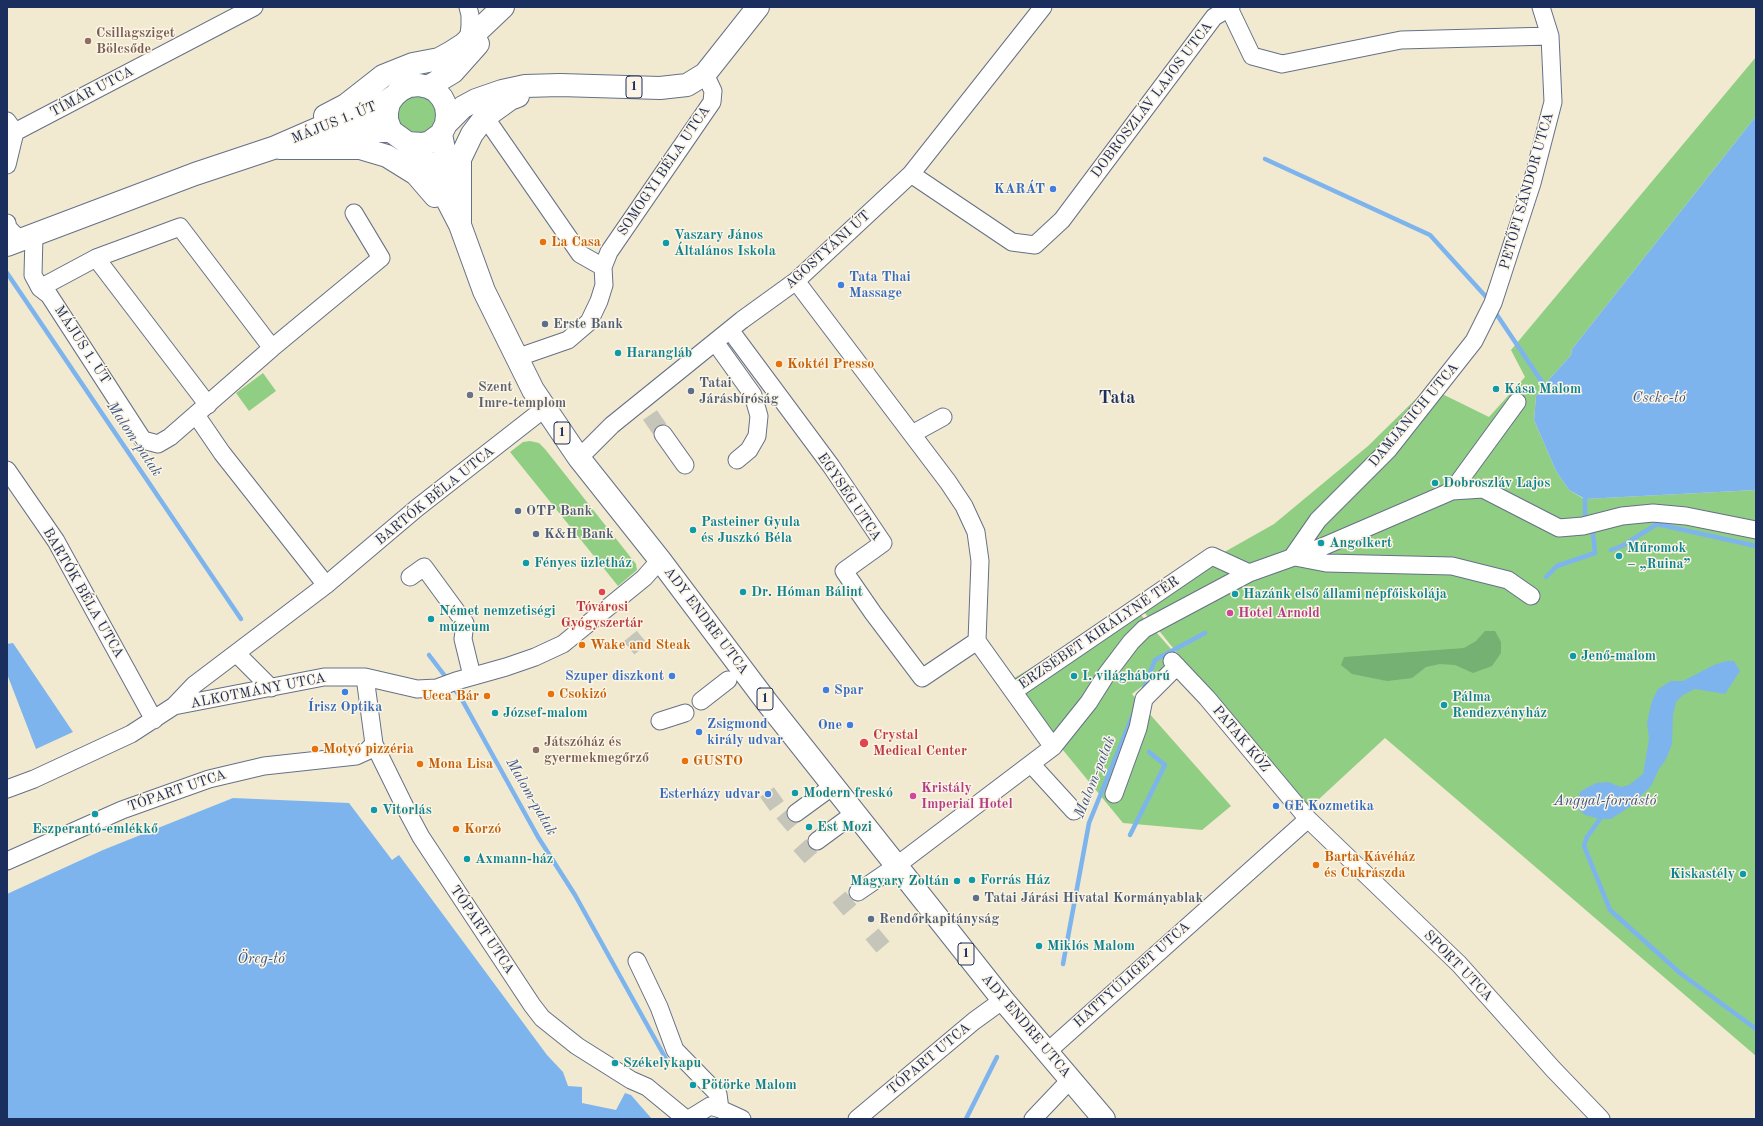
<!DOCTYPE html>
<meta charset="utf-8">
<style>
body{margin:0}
#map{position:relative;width:1763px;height:1126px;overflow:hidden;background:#f1ead0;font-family:"Old Standard TT",serif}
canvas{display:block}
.frame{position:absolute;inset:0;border:8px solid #1b2f5e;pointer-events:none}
</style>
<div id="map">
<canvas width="1763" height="1126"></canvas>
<div class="frame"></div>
</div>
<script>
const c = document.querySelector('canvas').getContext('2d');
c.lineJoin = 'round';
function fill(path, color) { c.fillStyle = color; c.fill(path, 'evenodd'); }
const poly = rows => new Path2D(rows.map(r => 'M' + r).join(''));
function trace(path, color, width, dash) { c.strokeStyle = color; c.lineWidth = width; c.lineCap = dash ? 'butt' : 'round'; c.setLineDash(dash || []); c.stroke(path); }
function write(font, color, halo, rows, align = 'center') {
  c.font = font + ' "Old Standard TT",serif'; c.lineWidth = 3; c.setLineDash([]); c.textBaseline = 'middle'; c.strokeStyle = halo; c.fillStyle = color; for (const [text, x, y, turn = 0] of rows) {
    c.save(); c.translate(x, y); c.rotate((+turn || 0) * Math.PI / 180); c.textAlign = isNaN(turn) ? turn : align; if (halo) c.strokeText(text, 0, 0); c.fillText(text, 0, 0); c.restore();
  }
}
const green = poly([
 [1756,57,1756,116,1572,349,1571,355,1544,385,1536,396,1534,420,1556,471,1569,490,1584,499,1756,490,1756,1056,1385,738,1305,812,1136,602,1274,524,1368,446,1428,387,1489,417,1525,377,1511,350],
 '398 115a19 19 0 1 1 38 0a19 19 0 1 1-38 0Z',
 [263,373,276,391,249,411,236,393],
 [530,441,539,443,545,449,636,564,637,570,618,586,510,452,523,442],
 [1133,606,1179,658,1132,694,1231,806,1202,830,1123,823,1053,738,1011,680]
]);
const forest = poly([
 [1485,631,1495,631,1501,642,1501,653,1492,666,1473,673,1455,665,1440,664,1426,667,1412,678,1387,681,1352,674,1341,665,1344,657,1464,648,1476,641]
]);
const water = poly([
 [1756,116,1756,490,1585,499,1569,490,1556,471,1534,420,1536,396,1544,385,1571,355,1572,349],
 [13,643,73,732,36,749,7,674,7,644],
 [1726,661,1734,661,1740,671,1725,694,1695,689,1683,695,1676,702,1673,715,1672,744,1666,759,1659,769,1651,786,1631,806,1611,819,1600,819,1585,815,1576,807,1576,800,1581,791,1596,783,1608,782,1621,787,1629,785,1643,774,1649,739,1647,722,1652,701,1658,689,1671,681,1683,681,1714,665],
 [233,798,349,803,392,860,399,855,547,1055,563,1072,568,1086,582,1087,582,1103,616,1110,625,1093,631,1095,652,1119,7,1119,7,894,103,850]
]);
const stream = poly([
 [1265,159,1430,235,1488,299],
 [7,273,241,619],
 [1495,312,1544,385],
 [1611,550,1622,546,1657,524,1756,546],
 [1546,577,1557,566,1595,553,1593,533,1585,516,1585,499,1587,495],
 [429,655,448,680],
 [452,686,461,698,538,837,575,895,666,1059],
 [1142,693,1155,660,1205,633],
 [1600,819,1587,837,1584,846,1610,910,1680,973,1756,1029],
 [1130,835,1165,765,1149,752],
 [1063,964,1089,823,1134,712],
 [966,1119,997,1057]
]);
const minorTunnel = poly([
 [650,415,663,434],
 [629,648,645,635],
 [765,804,779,794],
 [782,825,796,813],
 [799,857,817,841],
 [838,909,858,892],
 [871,946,890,930]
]);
const minor = poly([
 [1229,8,1252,56,1282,64,1401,40,1550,36],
 [464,44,469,34,470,26,470,15,468,7],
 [485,117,580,254,603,267],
 [7,121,15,132,7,165],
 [15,132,254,7],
 [911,174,1012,242,1035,245,1062,220,1214,17,1231,7],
 [7,223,8,228,20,240],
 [34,235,33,275,40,288,49,295,143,440,158,444,170,437,272,348,381,258,354,213],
 [96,258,208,405],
 [796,281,948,482,964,506,976,532,980,561,977,641,1053,747],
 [40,288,96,258,180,227,272,348],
 [730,330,831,466,883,543,844,571,873,613,922,678,977,641],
 [715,342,753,395,759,416,757,436,749,450,737,460],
 [516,358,568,340,589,322,599,301,604,285,603,267,609,252,712,102,713,91,705,74],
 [196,415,222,453,326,585],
 [663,434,685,465],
 [912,434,943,417],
 [579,458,612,425,742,320,796,281,911,174,1043,7],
 [7,470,56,541,154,720],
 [1452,491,1517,402],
 [1293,556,1318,520,1388,450,1474,341,1493,303,1532,183,1553,102,1550,36,1541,7],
 [1295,557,1326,563,1452,566,1508,580,1531,596],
 [410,577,424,567,465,623,463,639,472,676],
 [237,654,271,688],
 [1172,661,1207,698,1308,819,1459,964,1553,1069,1601,1119],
 [365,677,374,744,406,809,421,837,532,1005,542,1018,577,1046,631,1080,647,1087,686,1119],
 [1014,691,1212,556,1249,573],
 [701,701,728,680],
 [174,706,324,677,365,677,417,689,437,688,456,681,506,667,535,657,563,644,644,578,660,560],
 [660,721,685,713],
 [1032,765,1074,811],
 [7,789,34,779,131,734,174,706,194,685,326,585,417,508,545,408],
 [1114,794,1138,728,1144,699,1177,666],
 [796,813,833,786],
 [817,841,855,813],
 [7,861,122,810,209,779,264,766,356,756,367,751,374,744],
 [858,892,896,866,1053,747,1089,702,1106,675,1131,642,1144,629,1249,573,1322,547,1452,491,1483,489,1559,528,1583,526,1622,516,1653,513,1686,516,1756,530],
 [637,961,659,1007,675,1050,718,1094,720,1109],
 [1047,1052,1308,819],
 [689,1119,710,1106,720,1109,742,1119],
 [857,1119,974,1021,1003,1000],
 [1033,1119,1070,1080]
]);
const major = poly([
 [428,87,453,72,478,44],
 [325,116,346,105,383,76,413,64,439,59,450,53,464,44,503,7],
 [446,124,447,115,446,106,442,98,436,91,428,87,419,85,409,86,401,90,394,96,389,103,387,112,387,120,391,131,417,150,429,165,460,225,484,291,533,390,579,458,660,560,766,701,1003,1000,1104,1119],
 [441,134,452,190],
 [325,138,364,131,391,131],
 [407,143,423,144,430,142,441,134,446,124,463,107,476,100,502,91,525,86,560,85,660,88,687,85,705,74,758,7],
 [280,148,360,148,387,156,416,174,435,196],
 [460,222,460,159,472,134,485,117,510,99,518,96],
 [7,245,195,174,273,148,319,128,361,115,378,107,394,96]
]);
const markers = [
 [88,41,4,"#8d6e63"],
 [1053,189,4,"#3f7fe0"],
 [543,242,4,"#e8710a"],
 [666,243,4,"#0f9aa8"],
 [841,285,4,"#3f7fe0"],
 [545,324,4,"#5c6f8a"],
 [618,353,4,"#0f9aa8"],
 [779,364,4,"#e8710a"],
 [1496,389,4,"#0f9aa8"],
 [691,391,4,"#5c6f8a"],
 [470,395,4,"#6b7280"],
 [1435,483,4,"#0f9aa8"],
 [518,511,4,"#5c6f8a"],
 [693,530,4,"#0f9aa8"],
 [536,534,4,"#5c6f8a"],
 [1321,543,4,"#0f9aa8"],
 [1619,556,4,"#0f9aa8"],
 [526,563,4,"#0f9aa8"],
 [602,592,4,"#e0444e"],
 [743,592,4,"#0f9aa8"],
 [1235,594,4,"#0f9aa8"],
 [1230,613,4,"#d1479c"],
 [431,619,4,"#0f9aa8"],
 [582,645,4,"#e8710a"],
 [1573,656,4,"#0f9aa8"],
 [672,676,4,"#3f7fe0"],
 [1074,676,4,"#0f9aa8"],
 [826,690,4,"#3f7fe0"],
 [345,692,4,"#3f7fe0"],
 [551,694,4,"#e8710a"],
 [487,696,4,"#e8710a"],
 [1444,705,4,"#0f9aa8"],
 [495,713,4,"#0f9aa8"],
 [850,725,4,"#3f7fe0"],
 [699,732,4,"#3f7fe0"],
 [864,743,5,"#e0444e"],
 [315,749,4,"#e8710a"],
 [536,750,4,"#8d6e63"],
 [685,761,4,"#e8710a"],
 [420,764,4,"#e8710a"],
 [795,793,4,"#0f9aa8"],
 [768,794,4,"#3f7fe0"],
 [913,796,4,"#d1479c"],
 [1276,806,4,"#3f7fe0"],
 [374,810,4,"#0f9aa8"],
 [95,814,4,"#0f9aa8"],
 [809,827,4,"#0f9aa8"],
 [456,829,4,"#e8710a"],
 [467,859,4,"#0f9aa8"],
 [1316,865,4,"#e8710a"],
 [1743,874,4,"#0f9aa8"],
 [972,880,4,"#0f9aa8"],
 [957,881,4,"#0f9aa8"],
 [976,898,4,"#5c6f8a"],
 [871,919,4,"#5c6f8a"],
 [1039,946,4,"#0f9aa8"],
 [615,1063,4,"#0f9aa8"],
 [693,1085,4,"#0f9aa8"]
];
const shields = [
 [634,87,16],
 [562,433,16],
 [765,699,16],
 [966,954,16]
];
const shieldNames = [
 ["1",634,87],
 ["1",562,433],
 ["1",765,699],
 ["1",966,954]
];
const educationNames = [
 ["Csillagsziget",96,33],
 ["Bölcsőde",96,49],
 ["Játszóház és",544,742],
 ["gyermekmegőrző",544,758]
];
const streetNames = [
 ["TÍMÁR UTCA",92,92,-28],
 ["DOBROSZLÁV LAJOS UTCA",1152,100,-53],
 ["MÁJUS 1. ÚT",334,123,-22],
 ["SOMOGYI BÉLA UTCA",664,171,-56],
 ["PETŐFI SÁNDOR UTCA",1527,191,-74],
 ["AGOSTYÁNI ÚT",828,250,-42],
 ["MÁJUS 1. ÚT",82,345,57],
 ["DAMJANICH UTCA",1414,415,-50],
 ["BARTÓK BÉLA UTCA",435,496,-39],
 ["EGYSÉG UTCA",849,497,56],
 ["BARTÓK BÉLA UTCA",83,593,60],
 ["ADY ENDRE UTCA",706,621,53],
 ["ERZSÉBET KIRÁLYNÉ TÉR",1099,633,-34],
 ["ALKOTMÁNY UTCA",258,691,-11],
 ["PATAK KÖZ",1241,739,50],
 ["TÓPART UTCA",177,791,-19],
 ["TÓPART UTCA",482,930,56],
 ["SPORT UTCA",1458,966,46],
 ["HATTYÚLIGET UTCA",1132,975,-42],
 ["ADY ENDRE UTCA",1026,1026,50],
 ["TÓPART UTCA",929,1059,-40]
];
const shopNames = [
 ["KARÁT",1045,189],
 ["Tata Thai",849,277,"left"],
 ["Massage",849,293,"left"],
 ["Szuper diszkont",664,676],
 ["Spar",834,690,"left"],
 ["Írisz Optika",345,707,"center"],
 ["Zsigmond",707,724,"left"],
 ["király udvar",707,740,"left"],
 ["One",842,725],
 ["Esterházy udvar",760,794],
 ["GE Kozmetika",1284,806,"left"]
];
const cultureNames = [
 ["Vaszary János",674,235],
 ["Általános Iskola",674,251],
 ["Harangláb",626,353],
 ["Kása Malom",1504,389],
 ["Dobroszláv Lajos",1443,483],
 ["Pasteiner Gyula",701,522],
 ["és Juszkó Béla",701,538],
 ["Angolkert",1329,543],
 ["Műromok",1627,548],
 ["– „Ruina”",1627,564],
 ["Fényes üzletház",534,563],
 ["Dr. Hóman Bálint",751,592],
 ["Hazánk első állami népfőiskolája",1243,594],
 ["Német nemzetiségi",439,611],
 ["múzeum",439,627],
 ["Jenő-malom",1581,656],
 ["I. világháború",1082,676],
 ["Pálma",1452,697],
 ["Rendezvényház",1452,713],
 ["József-malom",503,713],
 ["Modern freskó",803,793],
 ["Vitorlás",382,810],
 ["Est Mozi",817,827],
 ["Eszperantó-emlékkő",95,829,"center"],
 ["Axmann-ház",475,859],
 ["Kiskastély",1735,874,"right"],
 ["Forrás Ház",980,880],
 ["Magyary Zoltán",949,881,"right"],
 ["Miklós Malom",1047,946],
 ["Székelykapu",623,1063],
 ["Pötörke Malom",701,1085]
];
const foodNames = [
 ["La Casa",551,242],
 ["Koktél Presso",787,364],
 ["Wake and Steak",590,645],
 ["Csokizó",559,694],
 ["Ucca Bár",479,696,"right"],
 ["Motyó pizzéria",323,749],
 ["GUSTO",693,761],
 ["Mona Lisa",428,764],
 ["Korzó",464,829],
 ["Barta Kávéház",1324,857],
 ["és Cukrászda",1324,873]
];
const serviceNames = [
 ["Erste Bank",553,324],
 ["Tatai",699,383],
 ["Járásbíróság",699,399],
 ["OTP Bank",526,511],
 ["K&H Bank",544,534],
 ["Tatai Járási Hivatal Kormányablak",984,898],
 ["Rendőrkapitányság",879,919]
];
const worshipNames = [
 ["Szent",478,387],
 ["Imre-templom",478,403]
];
const healthNames = [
 ["Tóvárosi",602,607],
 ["Gyógyszertár",602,623],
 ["Crystal",873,735,"left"],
 ["Medical Center",873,751,"left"]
];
const hotelNames = [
 ["Hotel Arnold",1238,613],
 ["Kristály",921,788],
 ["Imperial Hotel",921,804]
];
const waterNames = [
 ["Cseke-tó",1659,398],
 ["Malom-patak",134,439,56],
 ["Malom-patak",1095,777,-68],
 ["Malom-patak",531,797,60],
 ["Angyal-forrástó",1605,801],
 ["Öreg-tó",261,959]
];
const districtNames = [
 ["Tata",1117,398]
];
fill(green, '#90ce84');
fill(forest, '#74b172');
fill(water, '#7eb4ed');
trace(stream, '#7eb4ed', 4.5);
trace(minorTunnel, '#c6c5b9', 17, [17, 8]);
trace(minor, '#667086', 19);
trace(major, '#667086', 24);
trace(minor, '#fff', 17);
trace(major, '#fff', 22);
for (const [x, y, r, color] of markers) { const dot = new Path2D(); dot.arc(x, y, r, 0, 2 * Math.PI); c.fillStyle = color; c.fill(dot); trace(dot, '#fcf5e5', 1.5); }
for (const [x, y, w] of shields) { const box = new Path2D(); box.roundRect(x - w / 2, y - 11, w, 22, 3); c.fillStyle = '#fcf5e5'; c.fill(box); trace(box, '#1b2f5e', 1); }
write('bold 13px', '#1b2f5e', null, shieldNames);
write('bold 14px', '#785e54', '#fcf5e5', educationNames, 'left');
write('14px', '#1b2f5e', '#fcf5e5', streetNames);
write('bold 14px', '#366cbe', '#fcf5e5', shopNames, 'right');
write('bold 14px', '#0d838f', '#fcf5e5', cultureNames, 'left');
write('bold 14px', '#c56008', '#fcf5e5', foodNames, 'left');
write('bold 14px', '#4e5e75', '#fcf5e5', serviceNames, 'left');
write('bold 14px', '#5b616d', '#fcf5e5', worshipNames, 'left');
write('bold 14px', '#be3a42', '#fcf5e5', healthNames);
write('bold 14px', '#b23c85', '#fcf5e5', hotelNames, 'left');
write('italic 15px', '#395789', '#fcf5e5', waterNames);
write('bold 18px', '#1b2f5e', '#fcf5e5', districtNames);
</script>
